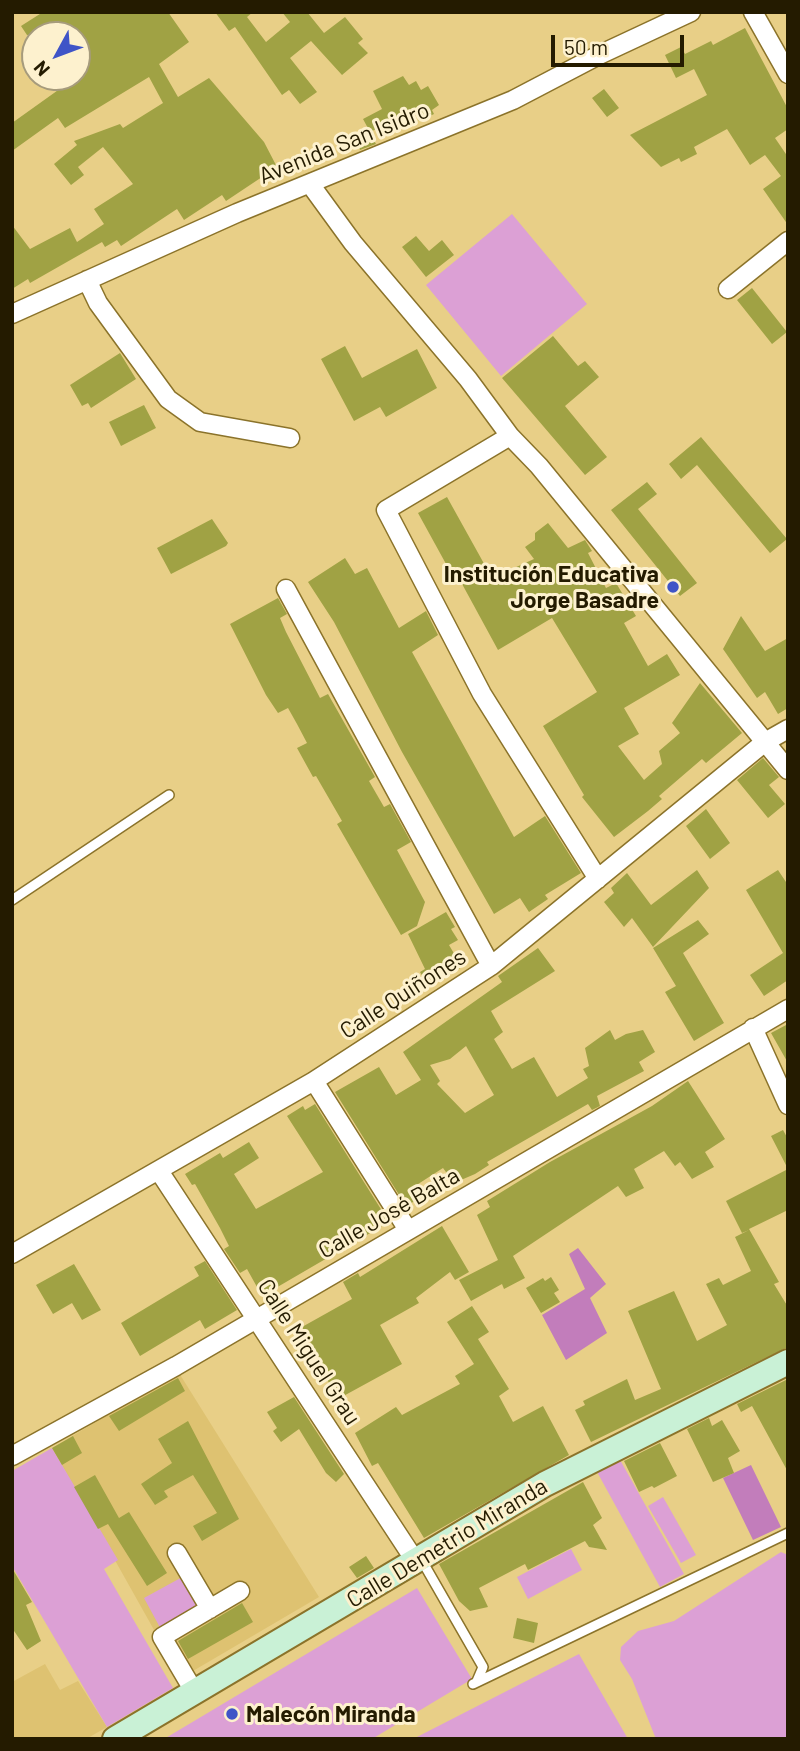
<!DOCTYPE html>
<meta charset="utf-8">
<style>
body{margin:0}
#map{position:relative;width:800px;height:1751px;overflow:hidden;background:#e8cf87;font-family:Barlow,sans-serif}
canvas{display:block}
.frame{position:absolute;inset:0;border:14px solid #241b00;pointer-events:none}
.north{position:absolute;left:21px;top:21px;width:70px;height:70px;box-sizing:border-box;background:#fdf1ce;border:2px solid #a69b7c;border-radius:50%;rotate:229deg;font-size:19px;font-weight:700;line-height:28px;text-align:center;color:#241b00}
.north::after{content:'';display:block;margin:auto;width:24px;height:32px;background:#3f54c7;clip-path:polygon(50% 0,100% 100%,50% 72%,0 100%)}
.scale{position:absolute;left:551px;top:35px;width:133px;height:32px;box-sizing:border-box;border:4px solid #241b00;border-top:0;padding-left:9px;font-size:21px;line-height:24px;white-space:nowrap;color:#241b00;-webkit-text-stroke:5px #fdf1ce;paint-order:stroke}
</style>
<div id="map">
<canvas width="800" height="1751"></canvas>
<div class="frame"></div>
<div class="north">N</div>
<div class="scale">50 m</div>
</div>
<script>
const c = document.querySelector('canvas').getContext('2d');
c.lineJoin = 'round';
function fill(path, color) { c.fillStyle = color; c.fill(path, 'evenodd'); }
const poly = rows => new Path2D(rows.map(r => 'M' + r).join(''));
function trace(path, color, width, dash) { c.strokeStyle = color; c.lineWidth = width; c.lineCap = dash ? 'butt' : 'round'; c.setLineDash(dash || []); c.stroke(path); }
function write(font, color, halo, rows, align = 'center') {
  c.font = font + ' Barlow,sans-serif'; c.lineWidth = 6; c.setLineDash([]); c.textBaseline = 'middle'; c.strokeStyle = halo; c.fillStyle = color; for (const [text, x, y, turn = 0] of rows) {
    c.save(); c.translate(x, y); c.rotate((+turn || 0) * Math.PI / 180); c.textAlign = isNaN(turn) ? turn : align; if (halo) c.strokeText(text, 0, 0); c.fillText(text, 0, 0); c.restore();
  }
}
const built = poly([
 [179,1373,319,1597,181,1678,52,1448],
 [45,1664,60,1690,78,1681,107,1727,86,1739,12,1739,12,1682]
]);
const green = poly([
 [512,214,587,304,501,376,426,285],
 [52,1448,118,1560,104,1569,173,1688,107,1727,12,1566,12,1471],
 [619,1458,684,1574,660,1587,596,1470],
 [663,1497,696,1555,681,1563,648,1506],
 [571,1549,582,1570,528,1599,517,1577],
 [781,1552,788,1555,788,1739,656,1739,632,1679,620,1660,621,1647,638,1631,674,1621],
 [186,1575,206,1608,163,1633,144,1598],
 [417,1588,472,1679,372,1739,164,1739],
 [579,1654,628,1739,413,1739]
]);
const forest = poly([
 [578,1248,606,1284,590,1298,607,1333,566,1360,542,1315,585,1289,569,1254],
 [751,1465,781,1527,753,1540,723,1478]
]);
const building = poly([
 [43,12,168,12,189,42,159,64,178,97,209,78,264,142,277,167,226,201,222,195,184,220,177,209,121,246,117,240,105,247,102,242,30,283,28,279,12,289,12,225,30,249,70,228,77,242,104,224,94,209,133,184,103,147,78,167,84,175,71,185,54,164,77,145,74,141,120,124,123,128,163,103,149,77,65,128,58,118,12,151,12,123,61,88,54,77,77,77,77,35,27,35,21,26],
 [215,12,253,12,247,17,266,42,290,22,282,12,307,12,324,33,345,17,363,39,358,43,368,53,342,75,311,41,290,58,317,92,300,104,289,90,282,95,235,27,229,31],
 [745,28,788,109,788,129,775,138,788,157,788,225,763,189,781,176,765,155,750,165,727,129,694,147,697,154,681,162,679,158,661,167,630,135,707,95,694,69,676,78,665,55,681,47,685,54,711,41,713,45],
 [403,76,409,85,416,81,421,90,428,86,439,105,432,110,434,114,419,121,414,111,370,132,376,144,360,150,355,139,370,132,363,119,382,109,373,91],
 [604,89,619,108,607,117,592,98],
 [416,236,429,251,442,240,454,255,426,277,402,247],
 [752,288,787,332,772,344,737,300],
 [553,336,578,366,585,361,599,377,565,406,607,457,585,475,502,378],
 [345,346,362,378,417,349,437,388,386,417,380,407,354,421,321,359],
 [120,353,136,379,91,408,88,403,82,406,70,385],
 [144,405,156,428,121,446,109,422],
 [701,437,787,539,770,553,697,465,681,479,669,464],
 [647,482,657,494,638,509,697,583,680,596,611,510],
 [447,497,492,578,534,559,525,547,535,540,535,533,548,523,568,548,585,540,592,551,588,553,606,588,616,583,636,616,624,623,648,666,667,654,680,675,624,708,639,734,618,746,644,780,662,764,659,751,680,733,672,723,700,683,742,733,706,763,702,759,659,796,662,799,648,811,614,837,582,797,584,795,543,726,597,692,552,618,498,650,455,571,451,573,418,513],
 [212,519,228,543,226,546,171,574,157,548],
 [345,558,355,574,367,568,399,628,426,611,438,635,412,652,514,837,545,816,581,873,545,895,548,899,529,912,520,898,494,914,402,752,334,622,308,582],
 [278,598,287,614,280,618,286,632,320,698,328,694,375,777,369,781,384,807,390,804,411,842,397,850,425,902,417,926,401,935,337,824,342,821,316,776,313,777,297,748,307,743,297,724,288,708,278,713,266,695,230,624],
 [741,616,765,651,788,638,788,708,778,714,765,692,757,698,723,649],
 [763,758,779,777,769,785,785,804,768,818,737,780],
 [706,809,730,843,710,859,686,826],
 [697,870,709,888,653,947,632,918,624,927,604,902,614,893,611,888,627,873,651,905],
 [778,870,788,885,788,980,764,996,750,975,783,953,746,890],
 [446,912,455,927,451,929,458,940,449,945,462,967,428,986,420,972,425,969,408,934],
 [698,920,709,934,683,953,724,1023,694,1041,665,992,676,986,653,948],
 [538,948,555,971,491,1011,503,1032,494,1039,512,1069,534,1057,557,1097,588,1078,583,1069,589,1066,585,1048,610,1030,615,1040,626,1034,643,1030,655,1052,639,1062,644,1071,597,1096,600,1106,592,1110,588,1104,487,1162,489,1165,475,1174,454,1183,443,1168,415,1186,422,1197,406,1206,335,1092,379,1067,396,1095,421,1080,403,1052,502,982,498,976],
 [466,1046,494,1095,465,1113,437,1084,440,1081,430,1065,450,1059],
 [788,1024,788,1063,771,1033],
 [688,1081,725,1139,705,1152,714,1167,692,1179,680,1162,675,1166,664,1151,634,1169,644,1188,626,1197,618,1186,513,1256,525,1278,504,1289,502,1284,471,1301,459,1280,498,1260,477,1215,490,1207,487,1201,550,1162,652,1106],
 [315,1104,389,1222,262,1296,247,1269,240,1273,224,1249,229,1246,220,1228,195,1184,192,1185,185,1174,220,1153,223,1158,249,1142,259,1158,234,1174,256,1209,323,1172,287,1116,303,1106,305,1110],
 [783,1130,788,1139,788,1210,749,1229,779,1282,774,1284,788,1307,788,1347,591,1442,575,1410,585,1405,583,1401,627,1379,635,1400,661,1389,628,1311,674,1291,697,1341,727,1325,706,1284,719,1278,723,1285,751,1271,735,1237,749,1230,742,1233,726,1201,788,1169,771,1136],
 [442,1226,469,1272,455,1280,450,1272,416,1298,419,1303,380,1325,402,1364,338,1399,323,1372,320,1374,312,1362,319,1358,302,1327,352,1299,343,1282,358,1273,360,1277],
 [205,1261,237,1310,205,1329,200,1320,140,1356,121,1323,199,1276,194,1267],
 [74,1264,101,1310,82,1320,72,1303,53,1314,36,1285],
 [551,1277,559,1290,554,1293,560,1302,541,1313,526,1288,543,1278,545,1281],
 [472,1306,489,1332,478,1339,509,1389,499,1396,513,1422,543,1406,569,1455,424,1538,378,1463,372,1466,355,1433,396,1407,402,1415,460,1384,455,1376,474,1364,447,1322],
 [178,1378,185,1391,119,1431,109,1416],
 [788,1379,788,1472,752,1406,741,1412,737,1404],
 [294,1397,344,1474,336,1482,326,1473,299,1429,281,1442,273,1431,277,1428,267,1412],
 [709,1418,712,1426,722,1420,740,1451,728,1458,734,1473,713,1482,687,1429],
 [188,1421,239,1519,202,1541,193,1526,217,1513,193,1475,164,1491,168,1497,155,1505,141,1484,172,1463,158,1439],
 [73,1436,82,1453,62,1465,52,1448],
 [660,1443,677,1476,654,1488,652,1486,639,1492,624,1461],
 [95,1475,119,1518,129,1512,167,1573,147,1586,108,1524,98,1529,74,1487],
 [583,1482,602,1518,593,1525,607,1550,589,1547,585,1541,528,1570,525,1564,479,1588,488,1607,470,1611,459,1601,439,1564],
 [366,1556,374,1568,357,1578,349,1567],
 [12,1568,32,1602,26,1605,41,1641,27,1650,12,1628],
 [242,1603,253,1622,188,1659,178,1641],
 [517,1618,538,1623,534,1643,513,1638]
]);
const lane = poly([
 [12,900,169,795],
 [421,1559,483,1667,477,1681],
 [473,1684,788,1533]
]);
const street = poly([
 [753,12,788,74],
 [310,184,353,243,468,379,510,436,539,466,788,770],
 [87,280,98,303,168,399,200,422,290,438],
 [728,289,788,241],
 [12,314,237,213,513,100,599,55,691,12],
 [510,436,386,510,482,694,598,879],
 [286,589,491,966],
 [753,1028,788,1105],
 [314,1081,408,1230],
 [159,1171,416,1562],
 [12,1254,314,1081,491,966,765,742,788,729],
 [12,1456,176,1366,788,1009],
 [177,1553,210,1609],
 [195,1693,162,1637,240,1591]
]);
const secondary = poly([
 [115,1739,545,1484,788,1362]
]);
const markers = [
 [673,587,7,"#3f54c7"],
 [232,1714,7,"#3f54c7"]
];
const streetNames = [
 ["Avenida San Isidro",344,143,-22],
 ["Calle Quiñones",403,994,-33],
 ["Calle José Balta",389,1213,-30],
 ["Calle Miguel Grau",309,1352,57],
 ["Calle Demetrio Miranda",447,1543,-31]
];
const poiNames = [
 ["Institución Educativa",659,574],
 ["Jorge Basadre",659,600],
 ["Malecón Miranda",246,1714,"left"]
];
fill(built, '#dec271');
fill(green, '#dca0d5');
fill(forest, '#c27dbb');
fill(building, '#a0a244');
trace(lane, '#8b732a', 12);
trace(street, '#8b732a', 21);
trace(secondary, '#8b732a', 28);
trace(lane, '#fff', 9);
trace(street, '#fff', 18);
trace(secondary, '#c9f1d6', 24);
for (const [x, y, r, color] of markers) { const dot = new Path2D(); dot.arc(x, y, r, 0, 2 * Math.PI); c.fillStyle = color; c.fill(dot); trace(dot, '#fdf1ce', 2.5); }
write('23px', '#241b00', '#fdf1ce', streetNames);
write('bold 23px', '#241b00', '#fdf1ce', poiNames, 'right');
</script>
